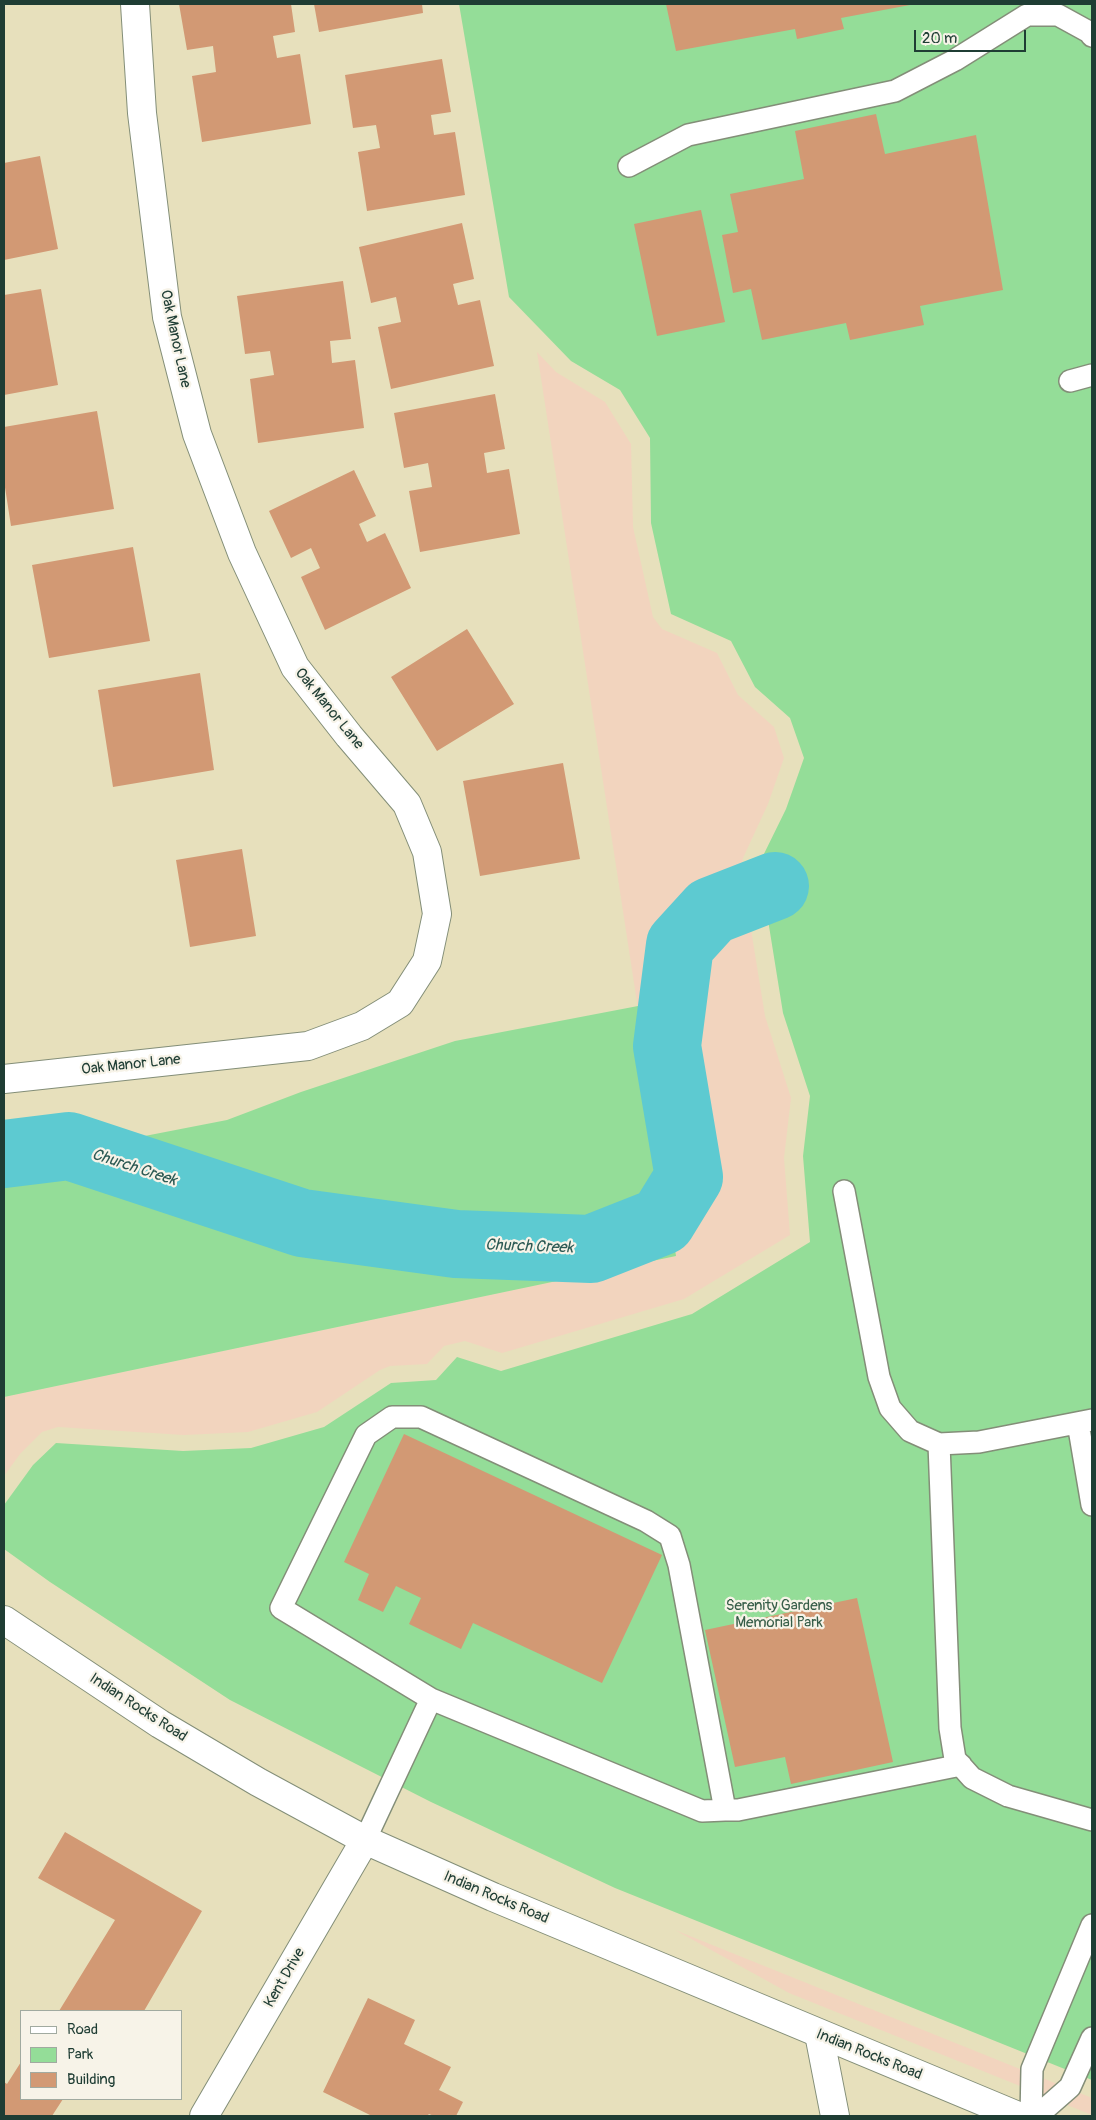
<!DOCTYPE html>
<style>
body{margin:0}
#map{position:relative;width:1096px;height:2120px;overflow:hidden;background:#e7e0bc;font-family:Pangolin,sans-serif}
canvas{display:block}
.frame{position:absolute;inset:0;border:5px solid #1f3d34;pointer-events:none}
.legend{position:absolute;left:20px;top:2010px;width:162px;height:90px;box-sizing:border-box;background:#f7f3e8;border:1px solid #a1aaa0;margin:0;padding:6px 9px;list-style:none;font-size:15px;color:#1f3d34}
.legend li{display:flex;align-items:center;gap:10px;height:25px}
.legend b{width:25px;border:1px solid #a1aaa0}
.scale{position:absolute;left:914px;top:30px;width:112px;height:22px;box-sizing:border-box;border:2px solid #1f3d34;border-top:0;padding-left:6px;font-size:15px;line-height:18px;white-space:nowrap;color:#1f3d34;-webkit-text-stroke:4px #f7f3e8;paint-order:stroke}
</style>
<div id="map">
<canvas width="1096" height="2120"></canvas>
<div class="frame"></div>
<ul class="legend">
<li><b style="height:6px;background:#fff"></b>Road</li>
<li><b style="height:14px;background:#94dd98"></b>Park</li>
<li><b style="height:14px;background:#d29974"></b>Building</li>
</ul>
<div class="scale">20 m</div>
</div>
<script>
const c = document.querySelector('canvas').getContext('2d');
c.lineJoin = 'round';
function fill(path, color) { c.fillStyle = color; c.fill(path, 'evenodd'); }
const poly = rows => new Path2D(rows.map(r => 'M' + r).join(''));
function trace(path, color, width, dash) { c.strokeStyle = color; c.lineWidth = width; c.lineCap = dash ? 'butt' : 'round'; c.setLineDash(dash || []); c.stroke(path); }
function write(font, color, halo, rows, align = 'center') {
  c.font = font + ' Pangolin,sans-serif'; c.lineWidth = 4.5; c.setLineDash([]); c.textBaseline = 'middle'; c.strokeStyle = halo; c.fillStyle = color; for (const [text, x, y, turn = 0] of rows) {
    c.save(); c.translate(x, y); c.rotate((+turn || 0) * Math.PI / 180); c.textAlign = isNaN(turn) ? turn : align; if (halo) c.strokeText(text, 0, 0); c.fillText(text, 0, 0); c.restore();
  }
}
const built = poly([
 [537,352,556,372,605,402,631,444,633,527,653,617,662,629,717,653,738,695,774,727,784,758,768,804,743,858,741,868,765,1016,791,1098,784,1158,790,1235,684,1299,502,1353,465,1341,444,1346,427,1364,390,1366,380,1370,317,1412,248,1432,184,1435,58,1427,42,1432,20,1454,4,1476,4,1397,676,1256],
 [675,1930,1092,2098,1092,2115,789,1993]
]);
const green = poly([
 [459,4,1092,4,1092,2080,615,1888,431,1802,230,1700,50,1582,4,1549,4,1505,33,1465,56,1443,183,1451,251,1448,324,1427,391,1383,436,1380,457,1357,501,1371,692,1314,810,1242,803,1156,810,1096,783,1013,759,864,786,809,804,758,790,718,755,687,731,641,671,614,651,523,650,438,620,390,571,361,509,297],
 [638,1006,676,1256,4,1397,4,1151,83,1148,227,1120,301,1092,455,1041]
]);
const river = poly([
 [4,1154,69,1146,302,1223,456,1244,591,1249,662,1221,689,1177,667,1046,680,945,711,911,775,886]
]);
const building = poly([
 [179,4,291,4,295,32,273,36,277,58,300,54,311,124,202,142,192,76,216,72,213,46,187,50],
 [314,4,422,4,423,13,319,32],
 [666,4,910,4,910,5,841,18,844,29,797,39,795,29,676,51],
 [442,59,451,112,431,115,434,135,455,132,465,195,367,211,358,152,380,148,376,125,353,128,345,75],
 [876,114,885,154,976,135,1003,290,920,306,924,325,850,340,846,323,762,340,751,289,733,293,722,235,738,232,730,194,804,179,795,131],
 [40,156,58,249,4,260,4,163],
 [701,210,725,322,657,336,634,224],
 [462,223,474,279,453,284,458,305,480,300,494,366,391,389,378,327,401,322,396,297,371,303,359,247],
 [343,281,351,339,330,341,332,363,355,360,364,428,258,443,250,379,274,375,270,351,245,354,237,296],
 [41,289,58,385,4,395,4,295],
 [495,394,505,449,484,453,487,473,509,469,520,534,420,552,409,491,432,487,428,463,404,468,394,413],
 [97,411,114,509,11,526,4,481,4,427],
 [354,470,376,516,359,524,367,542,385,533,411,588,325,630,301,577,320,568,311,548,291,558,269,511],
 [133,547,150,641,49,658,32,565],
 [467,629,514,704,437,751,391,677],
 [200,673,214,770,113,787,98,690],
 [563,763,580,859,480,876,463,781],
 [242,849,256,936,190,947,176,860],
 [404,1434,662,1555,602,1683,473,1623,461,1649,409,1624,421,1598,396,1586,383,1612,358,1600,369,1574,344,1562],
 [857,1598,893,1762,791,1784,785,1757,735,1767,705,1630],
 [65,1832,202,1911,144,2011,59,2011,115,1920,38,1878],
 [368,1998,415,2020,404,2044,451,2067,439,2090,463,2102,456,2116,434,2116,429,2114,427,2116,369,2116,370,2115,323,2092],
 [21,2062,21,2099,63,2099,52,2116,4,2116,4,2082,7,2084]
]);
const service = poly([
 [629,166,688,135,895,91,955,60,1027,15,1058,15,1089,32,1092,36],
 [1070,381,1092,375],
 [844,1191,879,1377,890,1408,910,1431,939,1444,979,1442,1092,1420],
 [1078,1423,1092,1505],
 [939,1444,950,1728,955,1759,972,1778,1008,1796,1092,1820],
 [725,1810,679,1565,670,1536,646,1521,421,1417,392,1417,366,1435,281,1608,431,1699,702,1811,725,1810,738,1810,961,1765],
 [365,1840,431,1699],
 [1031,2116,1032,2069,1092,1925],
 [1037,2116,1070,2087,1092,2038]
]);
const minor = poly([
 [4,1079,308,1046,362,1026,400,1003,427,961,437,914,427,852,407,804,349,736,295,667,242,553,197,434,167,317,142,113,135,4],
 [819,2034,835,2116],
 [204,2116,365,1840]
]);
const tertiary = poly([
 [4,1620,160,1724,258,1782,365,1840,493,1897,1018,2116]
]);
const streetNames = [
 ["Oak Manor Lane",175,339,78],
 ["Oak Manor Lane",329,709,51],
 ["Oak Manor Lane",131,1065,-6],
 ["Indian Rocks Road",138,1708,33],
 ["Indian Rocks Road",496,1898,23],
 ["Kent Drive",285,1978,-60],
 ["Indian Rocks Road",869,2055,22]
];
const parkNames = [
 ["Serenity Gardens",779,1606],
 ["Memorial Park",779,1623]
];
const waterNames = [
 ["Church Creek",134,1168,18],
 ["Church Creek",529,1247,2]
];
fill(built, '#f2d4be');
fill(green, '#94dd98');
trace(river, '#5dcad1', 68);
fill(building, '#d29974');
trace(service, '#838e78', 24);
trace(minor, '#838e78', 30);
trace(tertiary, '#838e78', 30);
trace(service, '#fff', 21);
trace(minor, '#fff', 28);
trace(tertiary, '#fff', 28);
write('15px', '#1f3d34', '#f7f3e8', streetNames);
write('15px', '#365d48', '#f7f3e8', parkNames);
write('italic 16px', '#2b5953', '#f7f3e8', waterNames);
</script>
